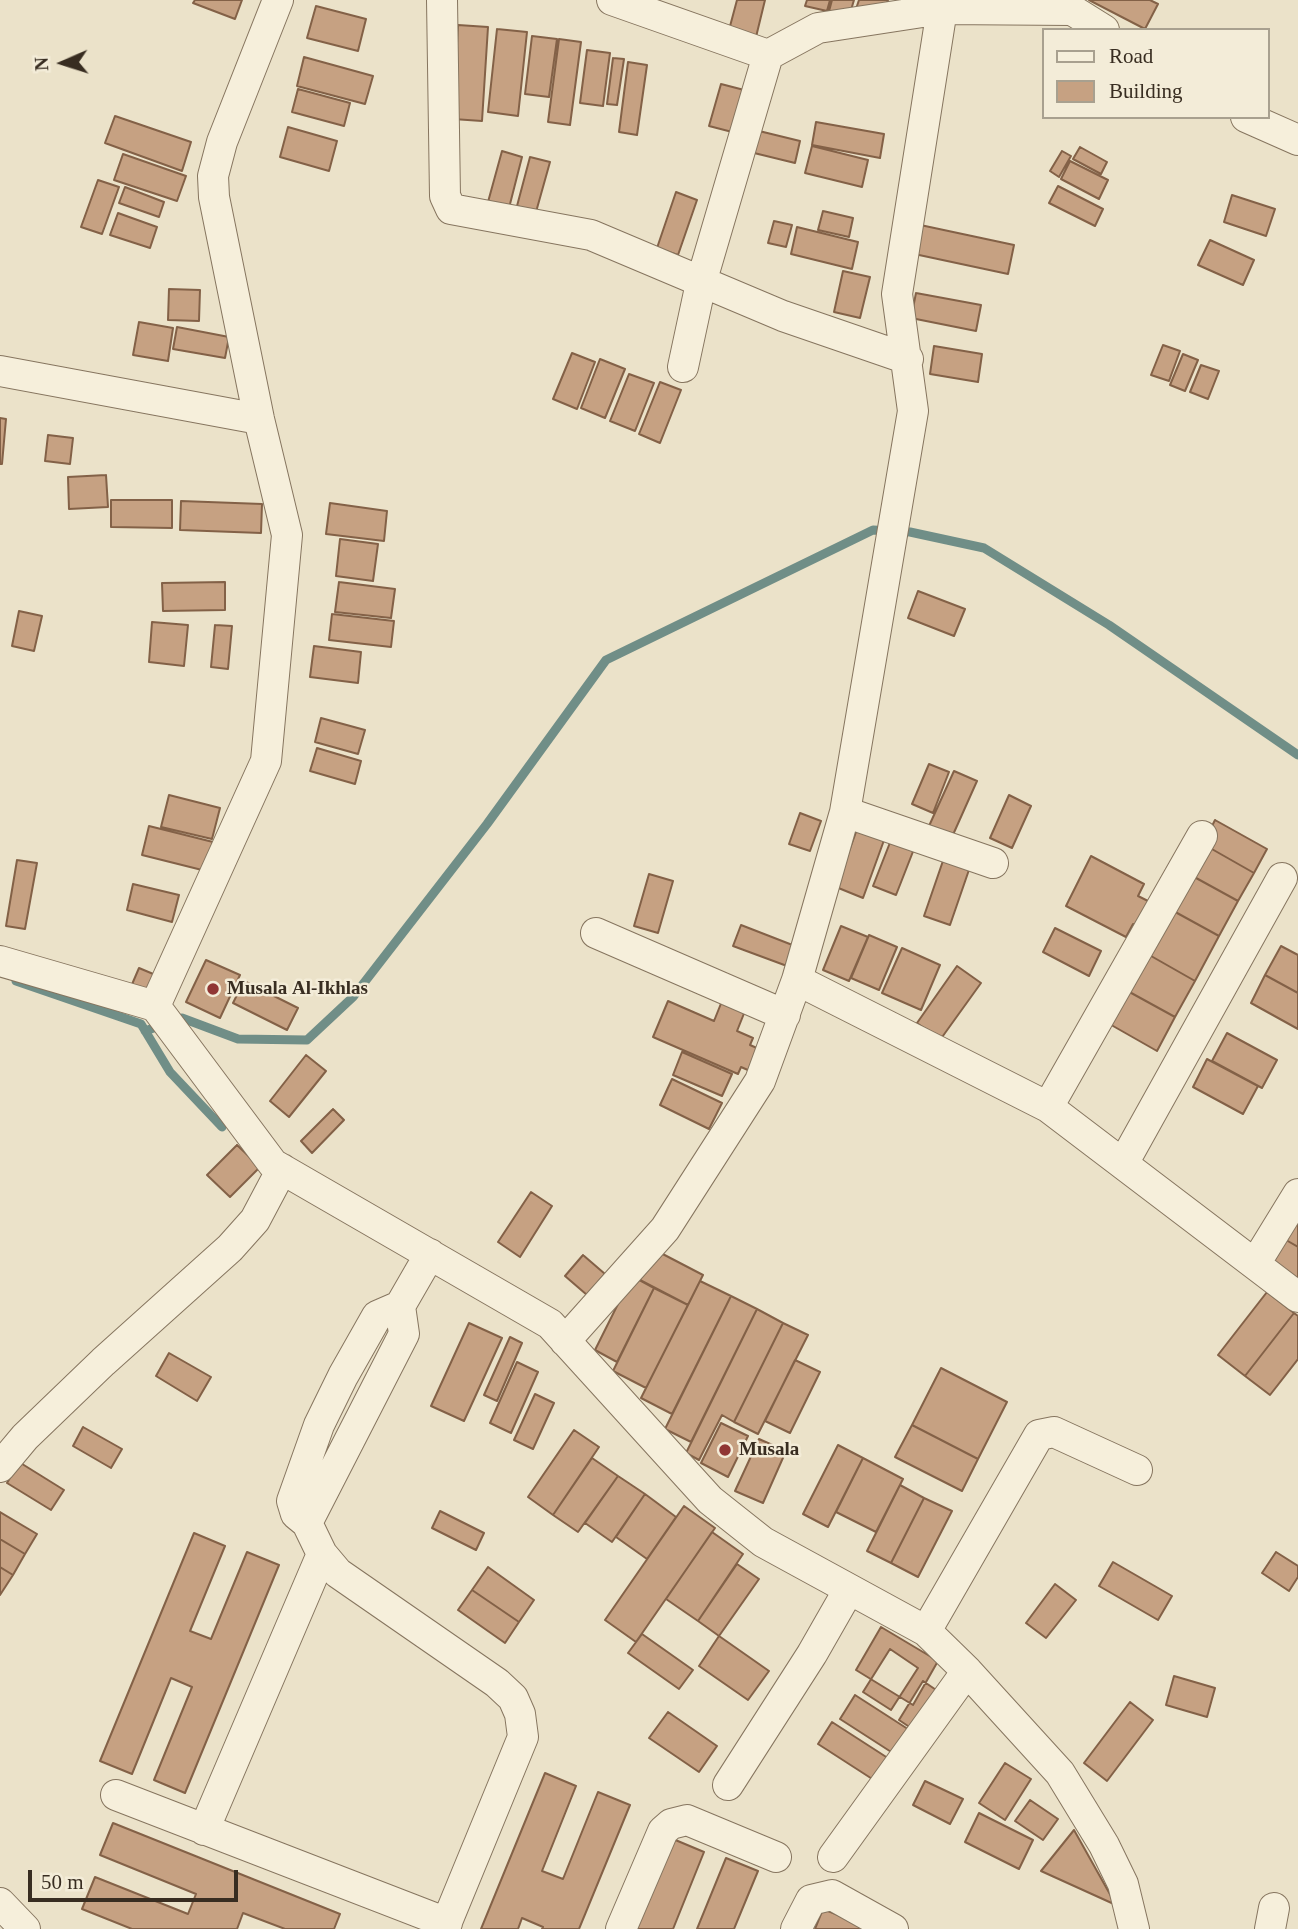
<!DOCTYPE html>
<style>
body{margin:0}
#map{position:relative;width:1298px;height:1929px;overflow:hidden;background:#ebe2c9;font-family:Georgia,serif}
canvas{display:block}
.legend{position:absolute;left:1042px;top:28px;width:228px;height:91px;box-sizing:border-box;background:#f3ecd8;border:2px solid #a8a08f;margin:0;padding:9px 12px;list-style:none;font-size:21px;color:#382d21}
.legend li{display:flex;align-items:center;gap:14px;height:35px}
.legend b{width:35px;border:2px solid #a8a08f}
.north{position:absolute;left:28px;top:28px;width:70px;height:70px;-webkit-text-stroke:5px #f3ecd8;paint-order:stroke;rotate:267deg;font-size:19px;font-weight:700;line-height:28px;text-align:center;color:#382d21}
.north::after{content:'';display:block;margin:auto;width:24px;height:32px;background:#382d21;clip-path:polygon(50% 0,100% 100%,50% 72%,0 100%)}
.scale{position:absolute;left:28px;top:1870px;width:210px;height:32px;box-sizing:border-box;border:4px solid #382d21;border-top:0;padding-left:9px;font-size:21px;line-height:24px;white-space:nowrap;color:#382d21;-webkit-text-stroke:5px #f3ecd8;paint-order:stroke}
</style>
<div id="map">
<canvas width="1298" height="1929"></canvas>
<ul class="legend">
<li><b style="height:9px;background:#f6efdb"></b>Road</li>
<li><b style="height:19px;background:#c6a182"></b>Building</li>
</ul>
<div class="north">N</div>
<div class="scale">50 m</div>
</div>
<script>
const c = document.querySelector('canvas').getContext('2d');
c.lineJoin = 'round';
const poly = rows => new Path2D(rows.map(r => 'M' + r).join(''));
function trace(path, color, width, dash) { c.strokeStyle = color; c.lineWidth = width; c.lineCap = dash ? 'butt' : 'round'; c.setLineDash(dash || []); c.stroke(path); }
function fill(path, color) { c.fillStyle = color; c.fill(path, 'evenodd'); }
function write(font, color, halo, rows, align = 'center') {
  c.font = font + ' Georgia,serif'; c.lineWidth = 5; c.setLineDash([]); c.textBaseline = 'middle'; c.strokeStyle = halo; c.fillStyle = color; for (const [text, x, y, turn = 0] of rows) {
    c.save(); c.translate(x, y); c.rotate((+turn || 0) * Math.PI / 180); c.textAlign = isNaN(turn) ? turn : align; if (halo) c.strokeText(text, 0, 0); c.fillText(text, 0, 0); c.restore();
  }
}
const stream = poly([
 [16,981,141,1024,170,1072,222,1127],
 [145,1031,182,1018,238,1039,307,1040,353,997,487,824,606,660,873,530,910,532,984,548,1109,625,1298,755]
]);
const building = poly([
 [195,0,242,0,235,19,193,3,195,0],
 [737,0,765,0,756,37,729,30,737,0],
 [807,0,830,0,827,11,805,6,807,0],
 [832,0,854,0,848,20,828,15,832,0],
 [859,0,888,0,883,16,856,9,859,0],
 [1089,0,1150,0,1158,4,1145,29,1089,0],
 [316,6,366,19,358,51,307,38,316,6],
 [458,25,488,27,482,121,453,119,458,25],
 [497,29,527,32,518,116,488,112,497,29],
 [532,36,557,39,549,97,525,94,532,36],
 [559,39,581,42,570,125,548,122,559,39],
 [587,50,610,53,603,106,580,103,587,50],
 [304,57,373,76,365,104,297,86,304,57],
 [613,58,624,59,617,105,607,104,613,58],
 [628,62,647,65,637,135,619,132,628,62],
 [721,84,748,91,736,133,709,126,721,84],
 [298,89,350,103,344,126,292,112,298,89],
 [115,116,191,142,182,171,105,143,115,116],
 [816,122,884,134,880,158,812,145,816,122],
 [288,127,337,141,329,171,280,157,288,127],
 [755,130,800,141,795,163,750,152,755,130],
 [812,146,868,160,862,187,805,173,812,146],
 [1080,147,1107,162,1101,174,1073,159,1080,147],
 [502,151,522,157,509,208,488,202,502,151],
 [1062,151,1071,156,1059,177,1050,171,1062,151],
 [123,154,186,176,177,201,114,180,123,154],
 [530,157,550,162,536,212,517,206,530,157],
 [1070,161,1108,180,1099,199,1061,179,1070,161],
 [98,180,119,187,102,234,81,227,98,180],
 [1058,186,1103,209,1095,226,1049,203,1058,186],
 [125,187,164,202,159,217,119,203,125,187],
 [676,192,697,200,678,255,657,248,676,192],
 [1232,195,1275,209,1266,236,1224,222,1232,195],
 [823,211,853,218,849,237,818,230,823,211],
 [118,213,157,227,150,248,110,235,118,213],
 [774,221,792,225,786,247,768,243,774,221],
 [911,223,1014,245,1008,274,905,252,911,223],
 [797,227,858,242,852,269,791,254,797,227],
 [1210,240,1254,260,1243,285,1198,265,1210,240],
 [843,271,870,277,860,318,834,312,843,271],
 [169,289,200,290,199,321,168,320,169,289],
 [916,293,981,305,976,331,911,318,916,293],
 [139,322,173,328,168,361,133,355,139,322],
 [177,327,229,337,225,358,173,349,177,327],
 [1163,345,1180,351,1169,381,1151,375,1163,345],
 [934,346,982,354,978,382,930,374,934,346],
 [572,353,595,362,577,409,553,399,572,353],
 [1183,354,1198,360,1185,391,1170,385,1183,354],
 [600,359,625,369,605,418,581,408,600,359],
 [1201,365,1219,371,1208,399,1190,392,1201,365],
 [629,374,654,383,635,431,610,421,629,374],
 [660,382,681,390,660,443,639,434,660,382],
 [0,418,6,419,2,464,0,464,0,418],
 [48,435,73,438,70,464,45,461,48,435],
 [106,475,108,507,69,509,68,477,106,475],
 [111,500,172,500,172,528,111,527,111,500],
 [181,501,262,504,261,533,180,530,181,501],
 [330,503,387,511,384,541,326,534,330,503],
 [340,539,378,544,373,581,336,576,340,539],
 [225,582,225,610,163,611,162,583,225,582],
 [339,582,395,589,391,618,335,612,339,582],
 [918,591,965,609,954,636,908,618,918,591],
 [19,611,42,616,34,651,12,646,19,611],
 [332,614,394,621,391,647,329,640,332,614],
 [152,622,188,625,184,666,149,662,152,622],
 [215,625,232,626,228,669,211,667,215,625],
 [314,646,361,652,358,683,310,677,314,646],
 [321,718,365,730,358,754,315,742,321,718],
 [317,748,361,761,355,784,310,771,317,748],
 [929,764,949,772,933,813,912,804,929,764],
 [954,771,977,781,952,837,929,826,954,771],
 [169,795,220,808,212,839,161,827,169,795],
 [1009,795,1031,806,1012,848,990,838,1009,795],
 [800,813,821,821,810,851,789,844,800,813],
 [1215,820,1267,849,1254,873,1203,844,1215,820],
 [860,821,887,832,863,898,836,887,860,821],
 [149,826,213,842,206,871,142,855,149,826],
 [891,840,914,849,896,895,873,886,891,840],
 [1203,844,1254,873,1238,901,1187,873,1203,844],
 [945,855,971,864,950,925,924,916,945,855],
 [1091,856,1144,884,1138,896,1150,902,1137,926,1133,924,1126,937,1066,906,1091,856],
 [17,860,37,863,25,929,6,926,17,860],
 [1187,873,1238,901,1219,936,1168,908,1187,873],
 [649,874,673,881,658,933,634,926,649,874],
 [133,884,179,895,172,922,127,910,133,884],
 [1168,908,1219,936,1195,981,1144,952,1168,908],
 [741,925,795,946,787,966,733,946,741,925],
 [841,926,868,937,849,981,823,970,841,926],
 [1055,928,1101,951,1089,976,1043,952,1055,928],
 [869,935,897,947,879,990,851,978,869,935],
 [1281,946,1298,955,1298,993,1265,975,1281,946],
 [902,948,940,965,921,1010,882,993,902,948],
 [1144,952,1195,981,1175,1017,1124,989,1144,952],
 [206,960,240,975,220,1018,186,1002,206,960],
 [957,966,981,983,940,1040,917,1023,957,966],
 [139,968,158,976,149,997,130,989,139,968],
 [1265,975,1298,993,1298,1029,1251,1003,1265,975],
 [244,981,298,1008,287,1030,233,1003,244,981],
 [1124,989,1175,1017,1157,1051,1106,1022,1124,989],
 [668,1001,714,1021,722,1001,745,1011,737,1031,753,1038,750,1045,766,1052,757,1074,741,1067,738,1074,653,1037,668,1001],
 [1227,1033,1277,1060,1262,1088,1212,1061,1227,1033],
 [682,1052,732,1074,722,1096,673,1075,682,1052],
 [306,1055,326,1071,289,1117,270,1101,306,1055],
 [1207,1059,1258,1086,1243,1114,1193,1087,1207,1059],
 [672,1079,722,1103,709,1129,660,1105,672,1079],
 [333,1109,344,1120,312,1153,301,1141,333,1109],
 [237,1145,260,1167,230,1197,207,1175,237,1145],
 [531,1192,552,1206,520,1257,498,1242,531,1192],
 [1298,1220,1298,1247,1286,1240,1298,1220],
 [1286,1240,1298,1247,1298,1280,1272,1264,1286,1240],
 [655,1250,703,1275,688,1305,640,1280,655,1250],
 [583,1255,605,1274,587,1295,565,1276,583,1255],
 [632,1276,654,1288,617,1362,595,1350,632,1276],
 [700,1281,731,1296,672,1414,641,1398,700,1281],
 [654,1288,688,1305,646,1388,613,1371,654,1288],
 [1267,1292,1294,1313,1245,1376,1218,1355,1267,1292],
 [731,1296,757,1309,691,1442,665,1429,731,1296],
 [757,1309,783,1323,734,1422,722,1415,699,1460,686,1453,757,1309],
 [1294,1313,1298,1316,1298,1359,1270,1395,1245,1376,1294,1313],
 [469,1323,502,1338,464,1421,431,1406,469,1323],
 [783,1323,808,1335,758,1434,734,1422,783,1323],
 [510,1337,522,1343,497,1401,484,1395,510,1337],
 [169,1353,211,1377,197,1401,156,1376,169,1353],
 [795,1360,820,1372,790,1433,765,1421,795,1360],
 [517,1362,538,1372,511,1433,490,1423,517,1362],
 [941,1368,1007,1402,978,1459,912,1425,941,1368],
 [535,1394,554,1403,533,1449,514,1440,535,1394],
 [721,1423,748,1436,728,1477,701,1463,721,1423],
 [912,1425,978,1459,962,1491,895,1457,912,1425],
 [83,1427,122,1449,111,1468,73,1446,83,1427],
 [574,1430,599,1447,553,1515,528,1497,574,1430],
 [759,1439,786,1451,763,1503,735,1491,759,1439],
 [838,1445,863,1458,828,1527,803,1514,838,1445],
 [592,1458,618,1476,578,1532,553,1515,592,1458],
 [863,1458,903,1479,876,1532,836,1512,863,1458],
 [19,1462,64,1490,51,1510,7,1483,19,1462],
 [618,1476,645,1494,612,1542,585,1523,618,1476],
 [900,1485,924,1498,891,1563,867,1551,900,1485],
 [645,1494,676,1517,647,1559,616,1537,645,1494],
 [924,1498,952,1511,918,1577,891,1563,924,1498],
 [684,1506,715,1528,636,1642,605,1620,684,1506],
 [440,1511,484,1533,476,1550,432,1528,440,1511],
 [0,1512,37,1534,25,1554,0,1539,0,1512],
 [712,1532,743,1554,698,1621,666,1599,712,1532],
 [194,1533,225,1546,190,1631,211,1639,247,1552,279,1565,185,1793,154,1780,192,1687,171,1678,132,1774,100,1761,194,1533],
 [0,1539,25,1554,13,1575,0,1567,0,1539],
 [1276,1552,1298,1566,1298,1577,1289,1591,1262,1573,1276,1552],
 [1113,1562,1172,1596,1158,1620,1099,1586,1113,1562],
 [737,1564,759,1579,719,1636,698,1621,737,1564],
 [0,1567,13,1575,0,1595,0,1567],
 [488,1567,534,1600,519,1622,472,1590,488,1567],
 [1055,1584,1076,1600,1046,1638,1026,1623,1055,1584],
 [472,1590,519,1622,505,1643,458,1610,472,1590],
 [881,1627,938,1661,913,1705,856,1670,881,1627],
 [642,1634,693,1670,679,1689,628,1653,642,1634],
 [719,1636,769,1671,748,1700,699,1666,719,1636],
 [890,1649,918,1668,891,1710,863,1692,890,1649],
 [1174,1676,1215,1688,1207,1717,1166,1705,1174,1676],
 [923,1681,945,1696,920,1734,899,1720,923,1681],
 [855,1695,914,1733,899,1757,840,1719,855,1695],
 [1130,1702,1153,1720,1107,1781,1084,1763,1130,1702],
 [668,1712,717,1746,699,1772,649,1738,668,1712],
 [832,1722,894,1762,880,1784,818,1744,832,1722],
 [1005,1763,1031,1779,1005,1820,979,1803,1005,1763],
 [545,1773,576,1786,542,1871,563,1879,598,1792,630,1805,579,1929,542,1929,543,1927,522,1918,518,1929,481,1929,545,1773],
 [925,1781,963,1799,950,1824,913,1805,925,1781],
 [1030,1800,1058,1819,1043,1840,1015,1821,1030,1800],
 [979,1813,1033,1840,1019,1869,965,1842,979,1813],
 [113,1823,340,1914,334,1929,285,1929,243,1913,237,1929,132,1929,82,1909,95,1877,188,1914,196,1894,100,1855,113,1823],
 [1074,1830,1116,1905,1041,1871,1074,1830],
 [673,1839,704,1852,673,1929,636,1929,673,1839],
 [726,1858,758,1871,734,1929,697,1929,726,1858],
 [823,1909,873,1929,815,1929,823,1909]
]);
const minor = poly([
 [442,0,445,196,451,209,591,235,783,316,908,359],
 [612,0,768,55,818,28,942,9,1072,10,1104,30],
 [1246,117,1298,140],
 [683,367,701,283,768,55],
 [0,371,259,419],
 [845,812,993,863],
 [596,933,785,1015],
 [0,961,155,1006,273,1164,550,1324,710,1500,763,1542,926,1631,967,1671,1060,1773,1104,1845,1123,1884,1134,1929],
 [797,980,1048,1107,1298,1297],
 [155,1006,266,761,287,535,259,419,214,197,213,176,222,142,278,0],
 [1048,1107,1202,836],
 [1124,1162,1282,878],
 [430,1254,400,1306,377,1316,343,1376,319,1425,292,1501,296,1514,307,1523,322,1554,338,1573,497,1683,513,1698,520,1714,523,1737,444,1929],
 [1255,1264,1298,1194],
 [565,1341,665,1229,760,1081,797,980,845,812,913,411,897,294,942,9],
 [0,1467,25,1437,103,1362,230,1248,255,1220,282,1169],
 [307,1523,404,1334,400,1306],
 [926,1631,1039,1435,1054,1432,1137,1470],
 [728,1785,812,1654,848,1591],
 [116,1795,447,1923],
 [204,1830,322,1554],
 [833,1857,967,1671],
 [0,1903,25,1929],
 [621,1929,663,1831,671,1824,687,1820,776,1857],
 [796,1929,811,1900,832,1895,893,1929],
 [1270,1929,1274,1908]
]);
const markers = [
 [213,989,7,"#903634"],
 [725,1450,7,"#903634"]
];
const poiNames = [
 ["Musala Al-Ikhlas",227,989],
 ["Musala",739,1450]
];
trace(stream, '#708e87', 9);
fill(building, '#c6a182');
trace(building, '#836147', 2);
trace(minor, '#86755f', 32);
trace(minor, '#f6efdb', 30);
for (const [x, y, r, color] of markers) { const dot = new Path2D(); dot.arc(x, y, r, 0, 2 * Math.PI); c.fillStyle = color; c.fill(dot); trace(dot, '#f3ecd8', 2.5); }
write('bold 19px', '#382d21', '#f3ecd8', poiNames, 'left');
</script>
